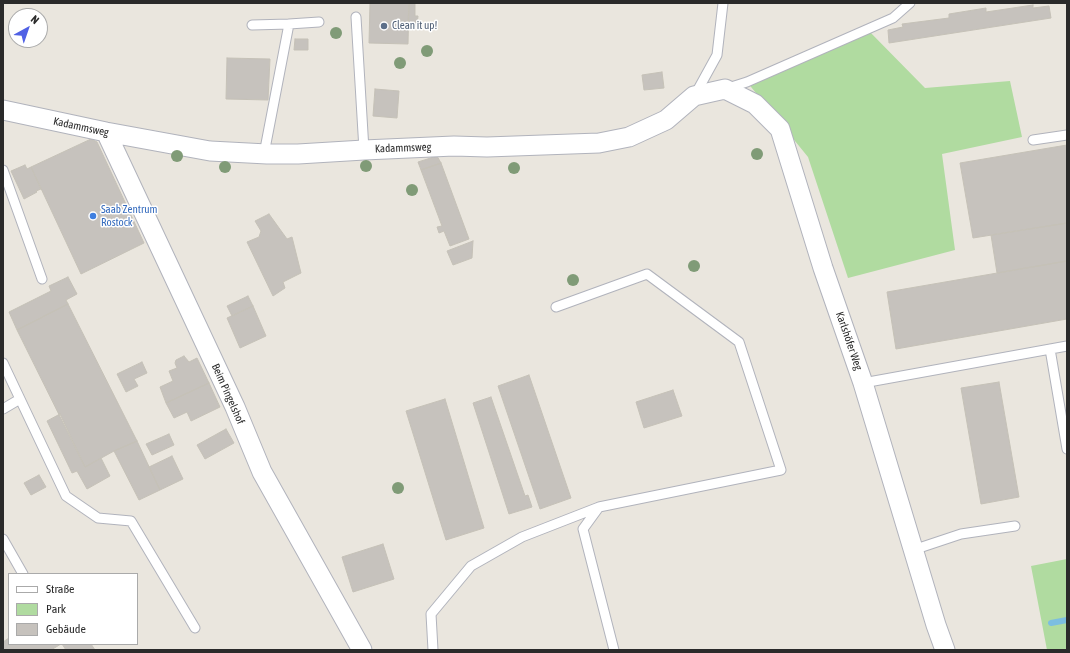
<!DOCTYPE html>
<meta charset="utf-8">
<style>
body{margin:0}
#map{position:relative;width:1070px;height:653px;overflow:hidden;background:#eae6de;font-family:"Asap Condensed",sans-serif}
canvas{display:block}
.frame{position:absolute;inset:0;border:4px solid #2a2a2a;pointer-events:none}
.legend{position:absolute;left:8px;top:573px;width:130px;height:72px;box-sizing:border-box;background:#fff;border:1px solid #aaa;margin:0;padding:5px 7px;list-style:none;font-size:12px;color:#2a2a2a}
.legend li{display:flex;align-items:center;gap:8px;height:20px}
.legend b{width:20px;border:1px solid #aaa}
.north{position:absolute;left:8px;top:8px;width:40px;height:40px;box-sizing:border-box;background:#fff;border:1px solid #aaa;border-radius:50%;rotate:40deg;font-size:11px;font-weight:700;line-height:16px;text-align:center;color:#2a2a2a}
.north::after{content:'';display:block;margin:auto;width:14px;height:18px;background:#5061e5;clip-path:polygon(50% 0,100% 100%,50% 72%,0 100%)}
</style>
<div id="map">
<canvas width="1070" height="653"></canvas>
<div class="frame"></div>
<ul class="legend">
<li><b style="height:5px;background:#fff"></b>Straße</li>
<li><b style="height:11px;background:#b0dba0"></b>Park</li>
<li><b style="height:11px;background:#c6c2bd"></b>Gebäude</li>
</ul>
<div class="north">N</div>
</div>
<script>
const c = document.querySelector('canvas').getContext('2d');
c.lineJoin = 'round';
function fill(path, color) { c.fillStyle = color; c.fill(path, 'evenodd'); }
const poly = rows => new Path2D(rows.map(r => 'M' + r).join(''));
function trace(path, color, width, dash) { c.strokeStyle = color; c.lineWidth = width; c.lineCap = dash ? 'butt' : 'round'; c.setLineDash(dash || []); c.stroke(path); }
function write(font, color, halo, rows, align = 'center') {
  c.font = font + ' "Asap Condensed",sans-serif'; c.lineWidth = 3; c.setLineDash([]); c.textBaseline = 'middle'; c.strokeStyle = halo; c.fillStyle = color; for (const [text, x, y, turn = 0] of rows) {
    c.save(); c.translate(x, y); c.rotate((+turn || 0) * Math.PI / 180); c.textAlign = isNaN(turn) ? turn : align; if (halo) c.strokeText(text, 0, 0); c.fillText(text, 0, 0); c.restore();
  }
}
const green = poly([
 [867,29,925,88,1010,81,1022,137,942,154,955,250,848,278,808,157,747,82],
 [1067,559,1067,650,1047,650,1031,566]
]);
const stream = poly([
 [1051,623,1067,620]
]);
const building = poly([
 [370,3,409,3,408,44,369,43,370,3],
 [409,3,415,3,415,16,418,16,417,26,408,26,409,3],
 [1033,5,1033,8,1049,6,1051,18,889,43,888,30,903,27,902,24,949,18,949,14,986,8,986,12,1033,5],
 [295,39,308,39,308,50,294,50,295,39],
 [227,58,270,59,268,100,226,99,227,58],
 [662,72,664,88,644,90,642,75,662,72],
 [375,89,399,91,397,118,373,116,375,89],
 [91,139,97,142,144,243,81,274,31,167,91,139],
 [1067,145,1067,223,973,238,960,163,1067,145],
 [437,156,441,163,421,170,418,162,437,156],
 [441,163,469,239,450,246,444,231,439,233,437,227,442,226,421,170,441,163],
 [25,165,27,169,31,167,41,189,36,191,37,192,24,199,11,171,25,165],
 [269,214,287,239,292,237,301,273,283,282,285,288,273,296,247,242,259,237,261,231,255,221,269,214],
 [1067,223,1067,261,997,273,991,235,1067,223],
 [473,241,472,258,453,265,447,251,473,241],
 [1067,261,1067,319,896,349,887,292,1067,261],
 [68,277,77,294,66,300,68,304,17,330,9,312,51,291,49,286,68,277],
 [248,296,253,306,232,316,227,306,248,296],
 [68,304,137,441,114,451,85,467,17,330,68,304],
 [253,306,266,336,240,348,227,318,253,306],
 [184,356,189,362,197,358,209,383,166,403,160,387,173,381,169,371,177,368,175,363,176,360,184,356],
 [142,362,147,373,134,379,138,386,126,392,117,374,142,362],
 [529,375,571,498,540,509,498,386,529,375],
 [999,382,1019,497,981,504,961,388,999,382],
 [209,383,220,407,191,421,187,412,174,418,166,403,209,383],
 [673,390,682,416,644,428,636,402,673,390],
 [491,397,525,496,528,495,532,507,509,514,473,403,491,397],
 [445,399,484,528,446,540,406,411,445,399],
 [60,414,85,467,101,458,110,476,87,489,77,471,72,473,47,421,60,414],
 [226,429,234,443,205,459,197,445,226,429],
 [169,434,174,445,152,455,146,444,169,434],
 [137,441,160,490,139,500,114,451,137,441],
 [172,456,183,479,160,490,149,467,172,456],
 [39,475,46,487,31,495,24,483,39,475],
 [383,544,394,579,353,592,342,557,383,544],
 [9,638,9,644,61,644,51,650,3,650,3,642,9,638],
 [62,644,91,644,95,650,66,650,62,644]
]);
const service = poly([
 [356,17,364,150],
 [252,25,289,24],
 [728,88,747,82,893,18,910,3],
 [695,95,717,55,723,3],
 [1033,140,1067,135],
 [264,154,289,24,319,22],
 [3,170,42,279],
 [1050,349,1067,449],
 [3,363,66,496,98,518,131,521,195,628],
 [863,383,1067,346],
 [3,409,20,399],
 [599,507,583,529,614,650],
 [3,539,23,574],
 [913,550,961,534,1015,526],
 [433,650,431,614,471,566,522,537,599,507,781,470,739,342,647,274,556,307]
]);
const minor = poly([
 [3,110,106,132,210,151,267,154,298,154,364,150,454,146,487,147,599,143,629,137,666,120,694,96,725,89,755,104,780,129,823,268,863,383,936,625,945,650],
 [106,132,235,407,262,472,362,650]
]);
const trees = [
 [336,33],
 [427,51],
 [400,63],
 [757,154],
 [177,156],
 [366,166],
 [225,167],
 [514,168],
 [412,190],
 [694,266],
 [573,280],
 [398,488]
];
const markers = [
 [384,26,4,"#5c6f8a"],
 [93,216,4,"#3f7fe0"]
];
const serviceNames = [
 ["Clean it up!",392,26]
];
const streetNames = [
 ["Kadammsweg",81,127,12],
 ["Kadammsweg",403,148,-2],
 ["Karlshöfer Weg",849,341,71],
 ["Beim Pingelshof",228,394,66]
];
const shopNames = [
 ["Saab Zentrum",101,210],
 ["Rostock",101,223]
];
fill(green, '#b0dba0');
trace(stream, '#7cbee0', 6);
fill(building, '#c6c2bd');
trace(building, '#c5c1b7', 1);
trace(service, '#b1b3bc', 11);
trace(minor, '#b1b3bc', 21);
trace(service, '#fff', 9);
trace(minor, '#fff', 19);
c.fillStyle = '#809b77';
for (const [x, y] of trees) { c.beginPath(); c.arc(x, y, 6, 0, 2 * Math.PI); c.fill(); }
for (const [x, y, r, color] of markers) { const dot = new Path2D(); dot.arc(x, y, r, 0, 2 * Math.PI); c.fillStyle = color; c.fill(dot); trace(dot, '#fff', 1.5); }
write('11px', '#4e5e75', '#fff', serviceNames, 'left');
write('11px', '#2a2a2a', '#fff', streetNames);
write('11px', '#366cbe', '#fff', shopNames, 'left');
</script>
